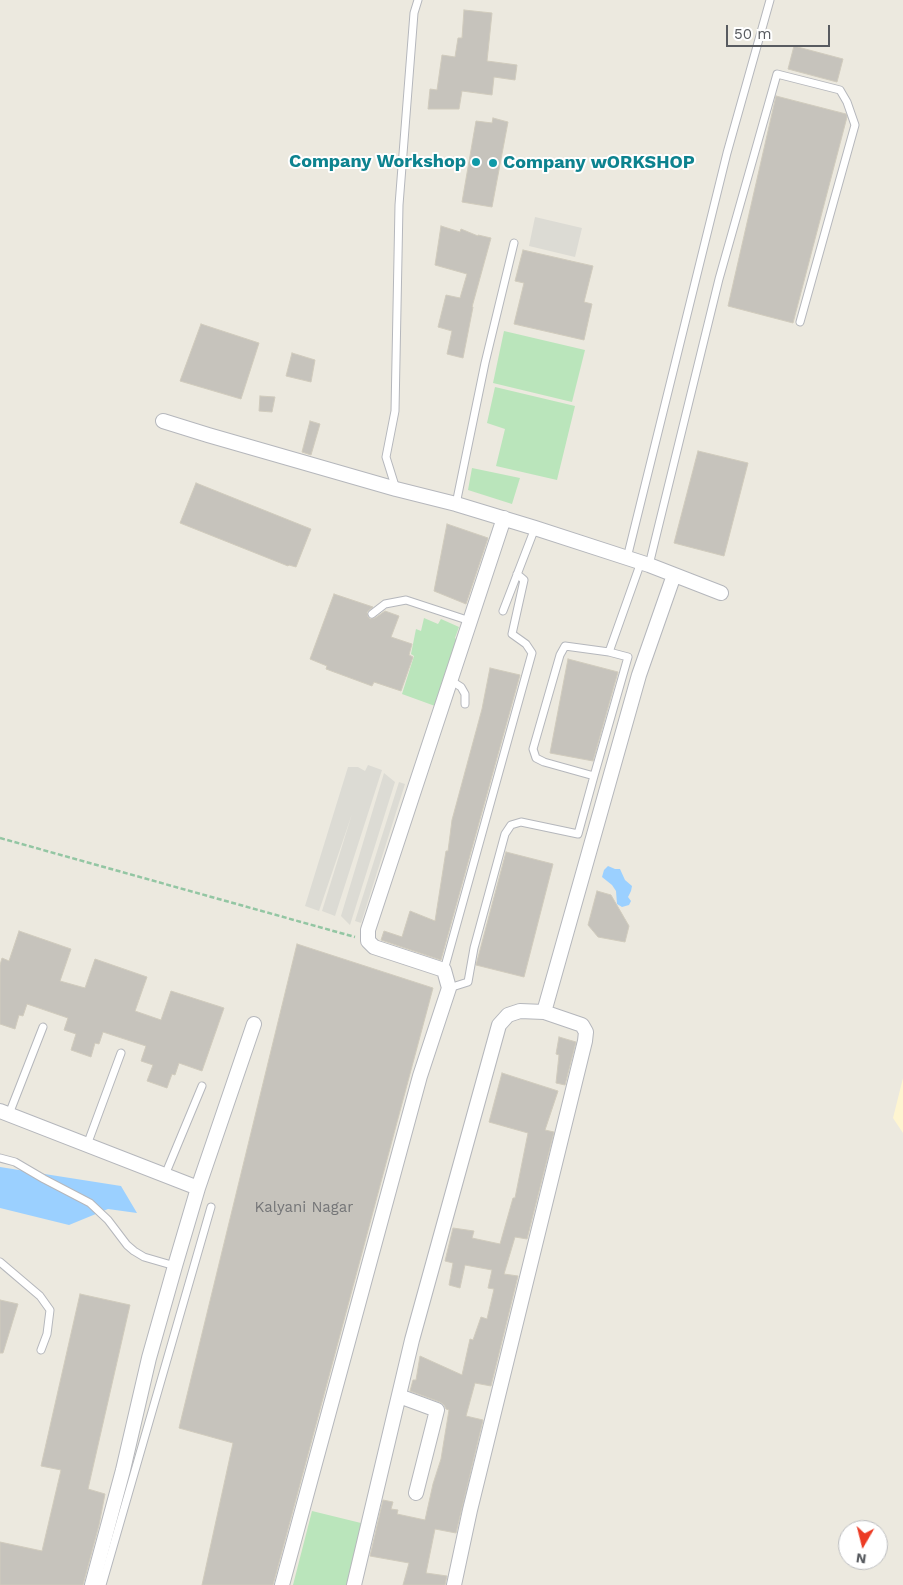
<!DOCTYPE html>
<style>
body{margin:0}
#map{position:relative;width:903px;height:1585px;overflow:hidden;background:#ece9df;font-family:"Work Sans",sans-serif}
canvas{display:block}
.north{position:absolute;left:838px;top:1520px;width:50px;height:50px;box-sizing:border-box;background:#fff;border:1px solid #bcbdbf;border-radius:50%;rotate:188deg;font-size:14px;font-weight:700;line-height:20px;text-align:center;color:#585b60}
.north::after{content:'';display:block;margin:auto;width:18px;height:22px;background:#ec3b24;clip-path:polygon(50% 0,100% 100%,50% 72%,0 100%)}
.scale{position:absolute;left:726px;top:25px;width:104px;height:22px;box-sizing:border-box;border:2px solid #585b60;border-top:0;padding-left:6px;font-size:15px;line-height:18px;white-space:nowrap;color:#585b60;-webkit-text-stroke:4px #fff;paint-order:stroke}
</style>
<div id="map">
<canvas width="903" height="1585"></canvas>
<div class="north">N</div>
<div class="scale">50 m</div>
</div>
<script>
const c = document.querySelector('canvas').getContext('2d');
c.lineJoin = 'round';
function fill(path, color) { c.fillStyle = color; c.fill(path, 'evenodd'); }
const poly = rows => new Path2D(rows.map(r => 'M' + r).join(''));
function trace(path, color, width, dash) { c.strokeStyle = color; c.lineWidth = width; c.lineCap = dash ? 'butt' : 'round'; c.setLineDash(dash || []); c.stroke(path); }
function write(font, color, halo, rows, align = 'center') {
  c.font = font + ' "Work Sans",sans-serif'; c.lineWidth = 4; c.setLineDash([]); c.textBaseline = 'middle'; c.strokeStyle = halo; c.fillStyle = color; for (const [text, x, y, turn = 0] of rows) {
    c.save(); c.translate(x, y); c.rotate((+turn || 0) * Math.PI / 180); c.textAlign = isNaN(turn) ? turn : align; if (halo) c.strokeText(text, 0, 0); c.fillText(text, 0, 0); c.restore();
  }
}
const commercial = poly([
 [903,1078,903,1133,893,1118]
]);
const industrial = poly([
 [535,217,582,228,575,257,529,246],
 [368,765,382,770,335,916,322,911,352,814,319,911,305,906,348,767,358,767,365,771],
 [384,773,395,782,350,925,341,916],
 [399,782,405,784,361,923,355,921]
]);
const green = poly([
 [504,331,585,350,572,402,493,383],
 [495,387,575,406,557,480,496,466,505,429,487,423],
 [472,468,520,478,512,504,468,490],
 [424,618,438,624,441,619,459,627,455,638,457,640,435,706,402,694,414,656,411,654,416,629,421,631],
 [312,1511,361,1523,348,1585,293,1585]
]);
const water = poly([
 [608,866,615,869,620,869,625,880,632,886,631,891,628,897,631,901,629,905,622,907,617,904,616,891,612,885,602,877,604,870],
 [0,1167,121,1186,137,1213,108,1209,69,1225,0,1208]
]);
const building = poly([
 [464,10,492,13,487,61,517,65,515,80,494,77,492,95,462,91,459,109,428,109,430,89,437,90,442,55,455,57,458,38,462,38,464,10],
 [794,46,843,59,837,82,788,69,794,46],
 [776,96,846,114,847,117,793,323,728,306,776,96],
 [493,118,508,122,492,207,462,202,476,121,492,123,493,118],
 [441,226,460,232,461,229,478,236,478,235,491,238,472,307,473,307,463,358,447,354,452,331,438,327,446,295,460,298,467,274,435,265,441,226],
 [523,250,593,266,584,302,592,304,584,340,514,324,524,283,515,281,523,250],
 [201,324,259,343,241,399,180,381,201,324],
 [292,353,315,360,311,382,286,376,292,353],
 [260,396,275,397,272,412,259,411,260,396],
 [310,421,320,424,311,455,302,452,310,421],
 [698,451,748,463,724,556,674,543,698,451],
 [196,483,311,529,296,567,289,565,288,566,180,523,196,483],
 [447,524,488,538,466,604,434,591,447,524],
 [334,594,373,607,367,612,368,617,370,619,375,618,385,611,399,616,391,637,412,644,409,655,413,657,401,691,374,682,372,686,326,669,327,666,310,659,334,594],
 [568,659,618,672,593,761,550,753,568,659],
 [490,668,520,675,441,960,381,940,384,931,402,937,410,911,435,921,446,851,448,851,452,820,482,709,490,668],
 [506,852,553,864,524,977,476,965,506,852],
 [597,891,611,895,629,926,625,942,598,937,588,925,597,891],
 [19,931,71,949,60,981,85,988,95,959,147,977,135,1011,161,1020,171,991,224,1008,202,1071,179,1063,175,1075,172,1074,167,1088,147,1081,153,1065,141,1061,146,1046,103,1032,99,1044,95,1043,91,1057,71,1050,76,1034,64,1030,68,1018,27,1004,23,1016,19,1015,15,1029,0,1024,0,965,2,958,9,961,19,931],
 [297,944,433,988,273,1585,202,1585,233,1443,179,1428,297,944],
 [559,1037,576,1042,565,1085,556,1083,559,1055,556,1054,559,1037],
 [502,1073,558,1091,545,1130,554,1132,527,1239,515,1237,504,1274,518,1276,491,1386,475,1383,466,1416,483,1420,456,1533,435,1529,426,1573,447,1576,445,1585,403,1585,409,1563,370,1556,383,1500,393,1502,391,1509,398,1510,397,1514,425,1520,433,1484,441,1459,449,1410,446,1409,444,1405,440,1402,410,1391,413,1380,416,1380,420,1356,462,1375,470,1339,473,1340,481,1317,487,1319,494,1289,488,1288,492,1270,465,1265,460,1288,449,1285,453,1263,445,1261,453,1228,474,1231,472,1238,500,1244,513,1198,515,1198,528,1133,489,1122,502,1073],
 [80,1294,130,1305,88,1489,105,1494,99,1525,83,1585,0,1585,0,1542,42,1551,61,1470,41,1466,80,1294],
 [0,1300,18,1304,3,1353,0,1353,0,1300]
]);
const path = poly([
 [0,838,355,937]
]);
const service = poly([
 [396,489,386,457,395,411,399,205,414,13,418,0],
 [456,504,485,363,514,243],
 [627,558,727,153,770,0],
 [649,565,719,279,777,74,840,90,847,102,855,125,800,322],
 [503,611,535,528],
 [372,614,385,604,406,600,470,621],
 [609,652,641,562],
 [450,680,461,687,465,694,465,704],
 [444,970,532,653,526,644,512,634,524,580,517,574],
 [449,988,468,982,474,948,505,834,511,825,521,822,578,834,594,776,544,762,536,758,533,749,560,655,565,646,609,652,628,657,594,776],
 [9,1114,43,1027],
 [87,1145,121,1053],
 [0,1158,15,1162,44,1179,90,1203,108,1220,127,1245,134,1251,144,1257,175,1266],
 [165,1175,202,1086],
 [0,1262,40,1296,50,1310,47,1334,41,1350],
 [102,1585,211,1207]
]);
const minor = poly([
 [163,421,208,435,396,489,456,504,535,528,649,565,721,593],
 [544,1012,639,675,674,575],
 [0,1111,198,1188],
 [399,1396,437,1410,416,1493],
 [92,1585,123,1470,149,1358,175,1266,198,1188,254,1024],
 [282,1585,420,1076,449,988,444,970,374,947,368,941,368,930,504,518],
 [354,1585,412,1340,499,1025,508,1015,520,1011,544,1012,582,1025,586,1032,585,1041,470,1510,454,1585]
]);
const markers = [
 [476,162,5,"#0f9aa8"],
 [493,163,5,"#0f9aa8"]
];
const numberNames = [
 ["Kalyani Nagar",304,1208]
];
const cultureNames = [
 ["Company Workshop",466,162],
 ["Company wORKSHOP",503,163,"left"]
];
fill(commercial, '#fef5d1');
fill(industrial, '#dcdbd4');
fill(green, '#bae5bb');
fill(water, '#9bd0ff');
fill(building, '#c6c3bc');
trace(building, '#d0cbbd', 1);
trace(service, '#b5b7bc', 9);
trace(minor, '#b5b7bc', 16);
trace(path, '#93c6a3', 2.5, [5, 2.5]);
trace(service, '#fff', 7);
trace(minor, '#fff', 14);
for (const [x, y, r, color] of markers) { const dot = new Path2D(); dot.arc(x, y, r, 0, 2 * Math.PI); c.fillStyle = color; c.fill(dot); trace(dot, '#fff', 2); }
write('15px', '#747577', null, numberNames);
write('bold 18px', '#0d838f', '#fff', cultureNames, 'right');
</script>
